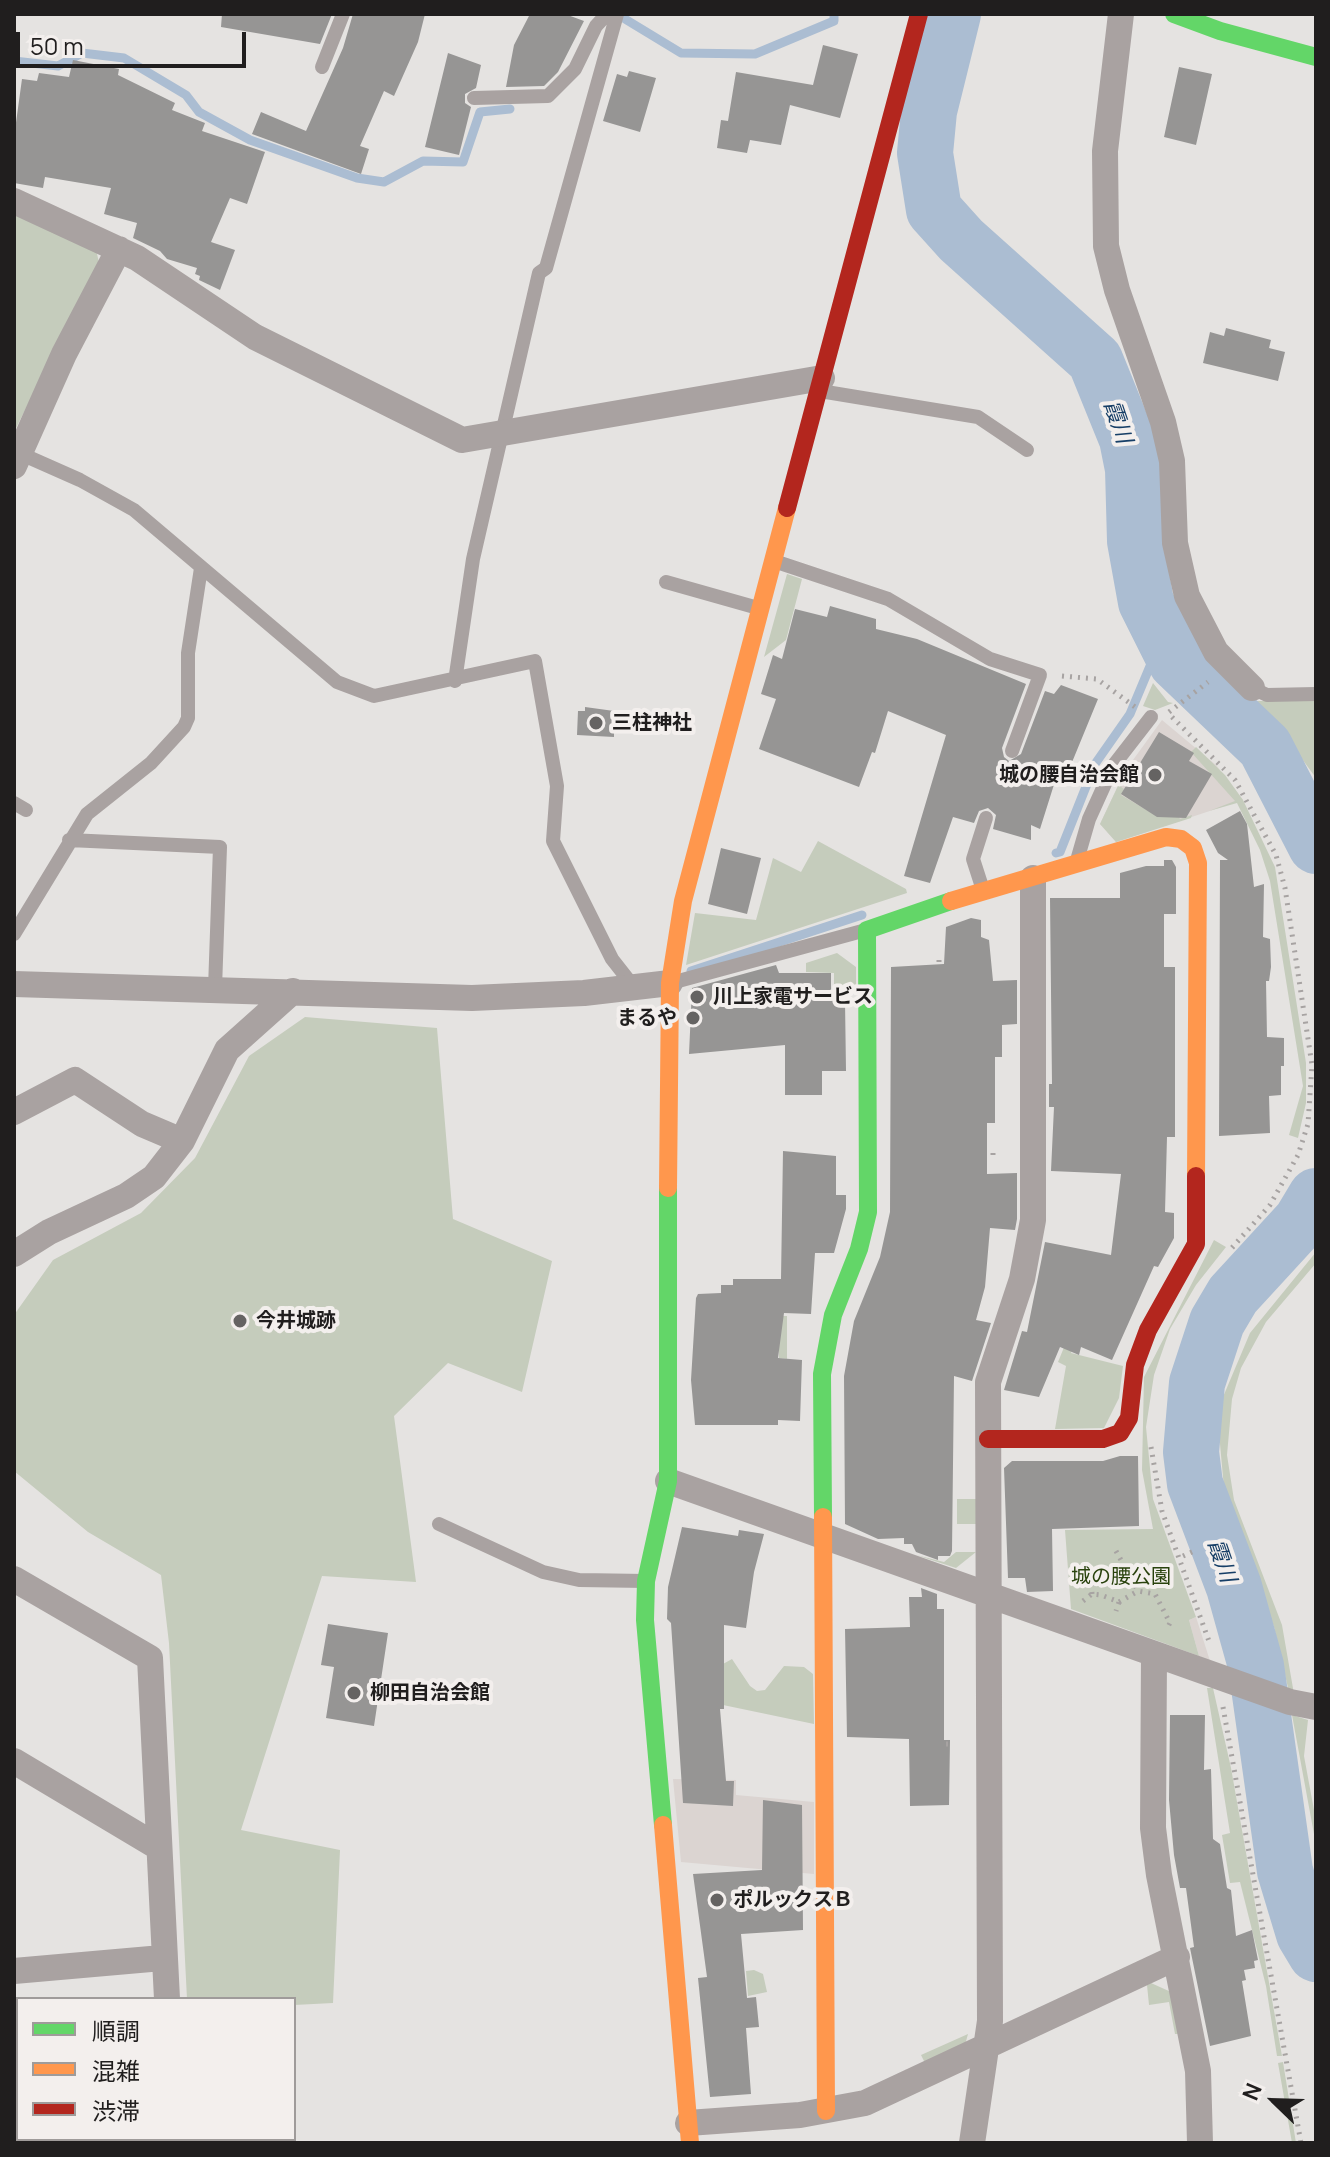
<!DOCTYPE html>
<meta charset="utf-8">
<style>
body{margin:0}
#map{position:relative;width:1330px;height:2157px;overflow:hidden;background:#e5e3e1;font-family:Manrope,"Noto Sans JP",sans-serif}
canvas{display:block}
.frame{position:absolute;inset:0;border:16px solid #201e1e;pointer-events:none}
.legend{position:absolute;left:16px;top:1997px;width:280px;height:144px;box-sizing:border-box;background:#f3efed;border:2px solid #9f9b9a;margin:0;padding:10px 14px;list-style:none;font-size:24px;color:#201e1e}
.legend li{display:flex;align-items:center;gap:16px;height:40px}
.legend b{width:40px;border:2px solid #9f9b9a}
.north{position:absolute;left:1234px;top:2061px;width:80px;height:80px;-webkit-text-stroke:6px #f3efed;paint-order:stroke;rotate:293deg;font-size:22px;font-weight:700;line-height:32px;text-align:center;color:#201e1e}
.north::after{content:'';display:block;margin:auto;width:28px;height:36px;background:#201e1e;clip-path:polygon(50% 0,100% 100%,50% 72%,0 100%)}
.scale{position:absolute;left:16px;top:32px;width:230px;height:36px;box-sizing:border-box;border:4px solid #201e1e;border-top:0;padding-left:10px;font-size:24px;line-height:28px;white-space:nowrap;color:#201e1e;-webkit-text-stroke:6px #f3efed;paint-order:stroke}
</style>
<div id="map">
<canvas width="1330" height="2157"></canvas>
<div class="frame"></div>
<ul class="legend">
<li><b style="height:10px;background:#63d668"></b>順調</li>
<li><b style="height:10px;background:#ff974d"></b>混雑</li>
<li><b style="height:10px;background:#b3261e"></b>渋滞</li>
</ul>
<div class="north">N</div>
<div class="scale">50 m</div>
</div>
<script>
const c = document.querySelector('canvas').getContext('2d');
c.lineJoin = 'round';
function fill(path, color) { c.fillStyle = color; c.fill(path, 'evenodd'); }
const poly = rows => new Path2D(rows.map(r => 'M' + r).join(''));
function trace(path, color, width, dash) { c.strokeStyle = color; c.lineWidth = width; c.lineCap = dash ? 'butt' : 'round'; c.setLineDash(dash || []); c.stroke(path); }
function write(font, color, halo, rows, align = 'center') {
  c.font = font + ' Manrope,"Noto Sans JP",sans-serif'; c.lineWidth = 8; c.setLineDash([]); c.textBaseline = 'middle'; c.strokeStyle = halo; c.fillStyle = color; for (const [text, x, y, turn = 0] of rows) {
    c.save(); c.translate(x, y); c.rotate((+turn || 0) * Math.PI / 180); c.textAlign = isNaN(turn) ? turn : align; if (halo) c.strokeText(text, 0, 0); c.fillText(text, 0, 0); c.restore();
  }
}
const built = poly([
 [1162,720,1216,765,1243,800,1116,842,1100,824,1125,771],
 [1196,1617,1204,1642,1210,1661,1199,1656,1189,1620],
 [673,1779,736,1780,736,1795,814,1802,814,1874,681,1862]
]);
const green = poly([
 [14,211,96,249,99,263,14,432],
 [787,574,802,579,786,640,764,657],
 [1153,683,1168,702,1173,703,1155,710,1143,706],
 [1254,701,1316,701,1316,778,1272,718],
 [1196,747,1225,775,1243,800,1275,867,1306,1063,1306,1103,1298,1138,1289,1135,1303,1086,1270,881,1260,850,1237,803,1209,811,1235,801,1191,752],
 [1125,771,1128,773,1121,787,1124,789,1121,795,1155,815,1170,803,1180,819,1192,815,1191,818,1116,842,1100,824],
 [818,841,906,889,907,893,686,965,695,913,756,920,773,858,801,872],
 [837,953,856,967,856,990,834,990,834,973,806,972,806,963],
 [305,1017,437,1028,453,1219,552,1261,522,1392,448,1363,394,1416,416,1582,322,1576,241,1830,340,1850,333,2003,294,2005,294,1999,187,1999,169,1643,161,1575,88,1532,14,1471,14,1315,53,1260,141,1213,195,1158,249,1056],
 [1214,1240,1226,1247,1196,1285,1170,1329,1154,1375,1146,1427,1153,1499,1196,1617,1189,1620,1199,1656,1071,1609,1065,1530,1153,1529,1142,1470,1144,1377],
 [1316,1252,1316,1263,1266,1322,1241,1368,1232,1399,1227,1455,1234,1500,1282,1625,1294,1694,1289,1692,1274,1627,1224,1488,1219,1433,1223,1397,1250,1333],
 [779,1316,787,1316,787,1359,779,1358],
 [1074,1323,1082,1326,1071,1353,1123,1366,1119,1398,1104,1428,1055,1429,1066,1366,1058,1362],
 [957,1499,976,1499,976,1524,957,1524],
 [956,1552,976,1552,956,1568,916,1555,944,1562],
 [732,1659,750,1686,757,1691,765,1690,784,1666,804,1667,813,1674,814,1724,723,1705,723,1664],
 [1207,1688,1213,1688,1231,1768,1282,2056,1277,2056,1266,1986,1240,1882,1230,1883,1222,1835,1230,1833],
 [1292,1715,1308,1720,1304,1756,1316,1821,1316,1845],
 [754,1970,763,1974,767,1992,748,1996,746,1971],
 [1151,1983,1171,1992,1180,2034,1175,2034,1169,2002,1149,2005,1147,1985],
 [968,2034,965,2045,925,2063,921,2055],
 [1283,2062,1296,2143,1292,2143,1278,2063],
 [294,2078,295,2143,194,2143,194,2139,294,2139]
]);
const stream = poly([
 [625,19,681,53,755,54,834,21,834,14],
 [14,61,58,66,82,53,124,58,186,95,199,112,250,140,357,178,384,182,423,161,463,162,480,112,510,109],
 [1056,853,1060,852,1095,764,1130,714,1153,659,1166,641],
 [691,971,862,915]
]);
const river = poly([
 [953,14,929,111,925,153,934,210,961,240,1095,360,1127,439,1133,469,1135,541,1146,602,1176,662,1265,747,1316,846],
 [1316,1196,1301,1221,1233,1295,1217,1322,1197,1383,1191,1452,1195,1484,1234,1587,1256,1666,1285,1871,1304,1934,1316,1954]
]);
const building = poly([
 [222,14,332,14,320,44,221,27],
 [353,14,425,14,418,42,394,96,384,91,360,146,369,149,361,174,252,134,261,112,306,131,343,48],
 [530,14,565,14,584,21,558,72,544,86,506,87,514,45],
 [823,45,858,54,840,118,790,105,781,145,750,140,747,153,717,148,721,120,728,121,736,72,813,85],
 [448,53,481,65,476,88,465,94,465,103,471,107,459,155,425,147],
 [73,60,119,69,118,75,175,103,172,110,205,123,202,131,265,152,247,204,230,198,211,242,235,250,220,290,199,280,200,276,195,274,197,268,167,259,160,251,133,238,137,223,104,214,111,188,45,177,43,188,14,183,14,137,22,79,37,81,39,73,69,77],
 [1179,67,1212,74,1196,145,1164,137],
 [629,71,656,78,640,132,603,121,617,74,627,77],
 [1226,328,1271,340,1269,348,1285,352,1278,381,1203,363,1210,332,1224,336],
 [830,606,876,619,876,629,917,639,1026,684,1002,748,1004,757,1009,761,1021,754,1045,691,1054,694,1061,685,1098,699,1068,772,1065,771,1063,777,1057,775,1040,829,1031,825,1031,840,993,829,996,815,988,808,979,811,974,823,953,817,930,883,904,876,946,735,888,711,875,753,872,752,859,787,759,749,776,699,761,694,773,655,782,659,795,609,827,617],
 [585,707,614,711,614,737,577,735,578,711,585,711],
 [1159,732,1194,753,1189,761,1212,774,1186,818,1157,817,1121,794],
 [1240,811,1247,824,1254,887,1264,884,1263,937,1270,939,1271,967,1269,981,1266,981,1267,1037,1284,1038,1284,1066,1281,1066,1281,1095,1269,1096,1270,1133,1219,1136,1220,860,1228,860,1218,853,1206,830],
 [721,848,761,858,747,914,708,904],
 [1164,860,1172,860,1176,867,1176,914,1164,914,1164,967,1175,967,1175,1137,1167,1137,1165,1212,1174,1213,1174,1238,1158,1267,1154,1266,1112,1360,1081,1347,1079,1355,1060,1347,1039,1397,1004,1390,1022,1331,1027,1332,1045,1242,1111,1255,1121,1174,1051,1171,1054,1107,1049,1107,1049,1084,1052,1084,1050,898,1120,898,1120,873,1146,866,1164,866],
 [971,918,981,920,981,937,989,940,993,981,1017,980,1017,1024,1002,1025,1002,1057,995,1057,995,1123,987,1123,987,1174,1017,1173,1017,1219,1015,1230,990,1228,985,1287,976,1320,991,1323,972,1381,954,1376,952,1551,950,1556,938,1556,938,1560,916,1552,912,1544,904,1544,904,1538,878,1539,845,1524,844,1376,854,1321,880,1257,890,1212,891,967,944,964,946,927],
 [776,965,779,973,831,973,831,1000,845,1001,846,1071,822,1071,822,1095,785,1095,785,1045,689,1054,692,988],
 [783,1151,836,1156,836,1195,846,1195,846,1209,834,1253,815,1253,811,1314,784,1313,778,1358,802,1360,800,1421,778,1420,778,1425,695,1425,691,1380,696,1298,698,1294,721,1293,721,1285,733,1285,733,1279,781,1279],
 [1120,1456,1138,1456,1139,1526,1052,1529,1053,1591,1027,1592,1025,1578,1008,1578,1004,1468,1012,1461,1103,1461],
 [682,1527,738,1536,739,1530,764,1534,754,1572,746,1628,724,1625,724,1709,720,1709,726,1781,734,1781,733,1806,683,1803,671,1623,667,1619,668,1587],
 [921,1588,937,1594,937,1609,944,1609,944,1740,950,1740,949,1805,910,1806,909,1739,847,1737,845,1629,910,1627,909,1597,922,1597],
 [328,1624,388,1633,374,1726,326,1718,334,1667,321,1665],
 [1170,1715,1205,1715,1204,1770,1211,1769,1213,1839,1220,1844,1227,1888,1231,1890,1236,1936,1252,1930,1258,1960,1254,1961,1255,1968,1244,1970,1246,1980,1242,1981,1251,2036,1210,2046,1190,1948,1194,1947,1186,1888,1180,1888,1174,1855,1169,1800],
 [763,1800,802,1805,803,1930,741,1934,747,1998,756,1997,759,2027,746,2028,751,2094,710,2097,698,1978,707,1977,693,1874,762,1870]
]);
const path = poly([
 [1062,676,1097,679,1135,707],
 [1169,712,1208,682],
 [1172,717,1235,780,1276,855,1285,888,1312,1065,1308,1124,1298,1155,1270,1205,1230,1250],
 [939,960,939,966],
 [993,1155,993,1151],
 [1151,1447,1162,1511,1210,1644],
 [1116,1551,1138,1591,1155,1594,1170,1623,1166,1630],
 [1183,1556,1194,1551],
 [1092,1594,1091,1575,1128,1573],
 [1083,1601,1092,1594,1101,1595,1119,1602,1116,1611],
 [1119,1602,1138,1591],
 [1223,1707,1301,2143],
 [946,1744,950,1744]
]);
const lane = poly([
 [322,67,343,14],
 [474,98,548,96,575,69,596,26,607,14],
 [820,391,978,417,1027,450],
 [19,453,80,480,134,510,337,682,374,696,535,661,557,786,553,841,612,959,634,987],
 [774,561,888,599,990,659,1040,675,1012,751],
 [666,582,758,608],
 [455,681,473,559,539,273,546,268,617,14],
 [1252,688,1267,695,1316,694],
 [14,803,26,810],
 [69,840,220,847,215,988],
 [1078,857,1089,819,1113,766,1151,717],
 [983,890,973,859,986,818],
 [14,934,87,814,151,763,184,727,188,718,188,653,201,568],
 [671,983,866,930],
 [439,1524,543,1572,579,1580,646,1581]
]);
const street = poly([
 [1121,14,1105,151,1106,246,1117,290,1163,422,1172,461,1175,543,1187,596,1216,652,1252,688],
 [14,201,137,258,255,337,462,440,822,378],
 [14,466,64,354,119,249],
 [14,984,472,998,584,993,670,983],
 [14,1112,75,1080,142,1124,182,1141],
 [14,1254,49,1232,126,1196,154,1177,182,1141,227,1050,293,991],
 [668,1481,1290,1702,1316,1707],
 [14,1579,150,1658,167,1999],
 [1154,1654,1153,1828,1159,1875,1198,2071,1200,2143],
 [14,1761,158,1847],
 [14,1971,162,1958],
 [688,2123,800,2115,865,2103,1177,1957],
 [167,2143,168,2139],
 [972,2143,990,2021,988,1382,1022,1279,1033,1220,1033,878]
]);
const fast = poly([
 [1174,14,1220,31,1316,57],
 [823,1517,822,1374,833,1315,859,1249,868,1212,867,930,951,901],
 [663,1825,645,1620,646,1581,668,1481,668,1188]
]);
const slow = poly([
 [951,901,1166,837,1181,839,1193,848,1198,863,1196,1176],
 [668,1188,670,983,683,901,787,508],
 [823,1517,826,2111],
 [663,1825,690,2143]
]);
const jam = poly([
 [787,508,919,14],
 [988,1439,1103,1439,1120,1433,1129,1418,1135,1365,1148,1330,1196,1244,1196,1176]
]);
const markers = [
 [596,723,8,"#656362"],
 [1155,775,8,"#656362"],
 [697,997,8,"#656362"],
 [693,1018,8,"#656362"],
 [240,1321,8,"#656362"],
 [354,1693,8,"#656362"],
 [717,1900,8,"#656362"]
];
const poiNames = [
 ["三柱神社",612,723],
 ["城の腰自治会館",1139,775,"right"],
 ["川上家電サービス",713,997],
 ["まるや",677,1018,"right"],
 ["今井城跡",256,1321],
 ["柳田自治会館",370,1693],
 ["ポルックスＢ",733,1900]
];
const parkNames = [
 ["城の腰公園",1121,1577]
];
const waterNames = [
 ["霞川",1117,422,71],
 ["霞川",1221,1561,71]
];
fill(built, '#dbd4d1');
fill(green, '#c5ccbc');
trace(stream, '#abbdd2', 9);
trace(river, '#abbdd2', 56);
fill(building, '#969594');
trace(path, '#a7a3a2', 5, [2, 6]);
trace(lane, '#a9a2a1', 14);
trace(street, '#a9a2a1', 26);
trace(fast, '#63d668', 18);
trace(slow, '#ff974d', 18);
trace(jam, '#b3261e', 18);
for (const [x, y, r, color] of markers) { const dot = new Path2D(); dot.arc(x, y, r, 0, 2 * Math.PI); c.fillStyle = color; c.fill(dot); trace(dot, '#f3efed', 3); }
write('bold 20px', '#201e1e', '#f3efed', poiNames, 'left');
write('20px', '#29420d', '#f3efed', parkNames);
write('italic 22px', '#173f67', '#f3efed', waterNames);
</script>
